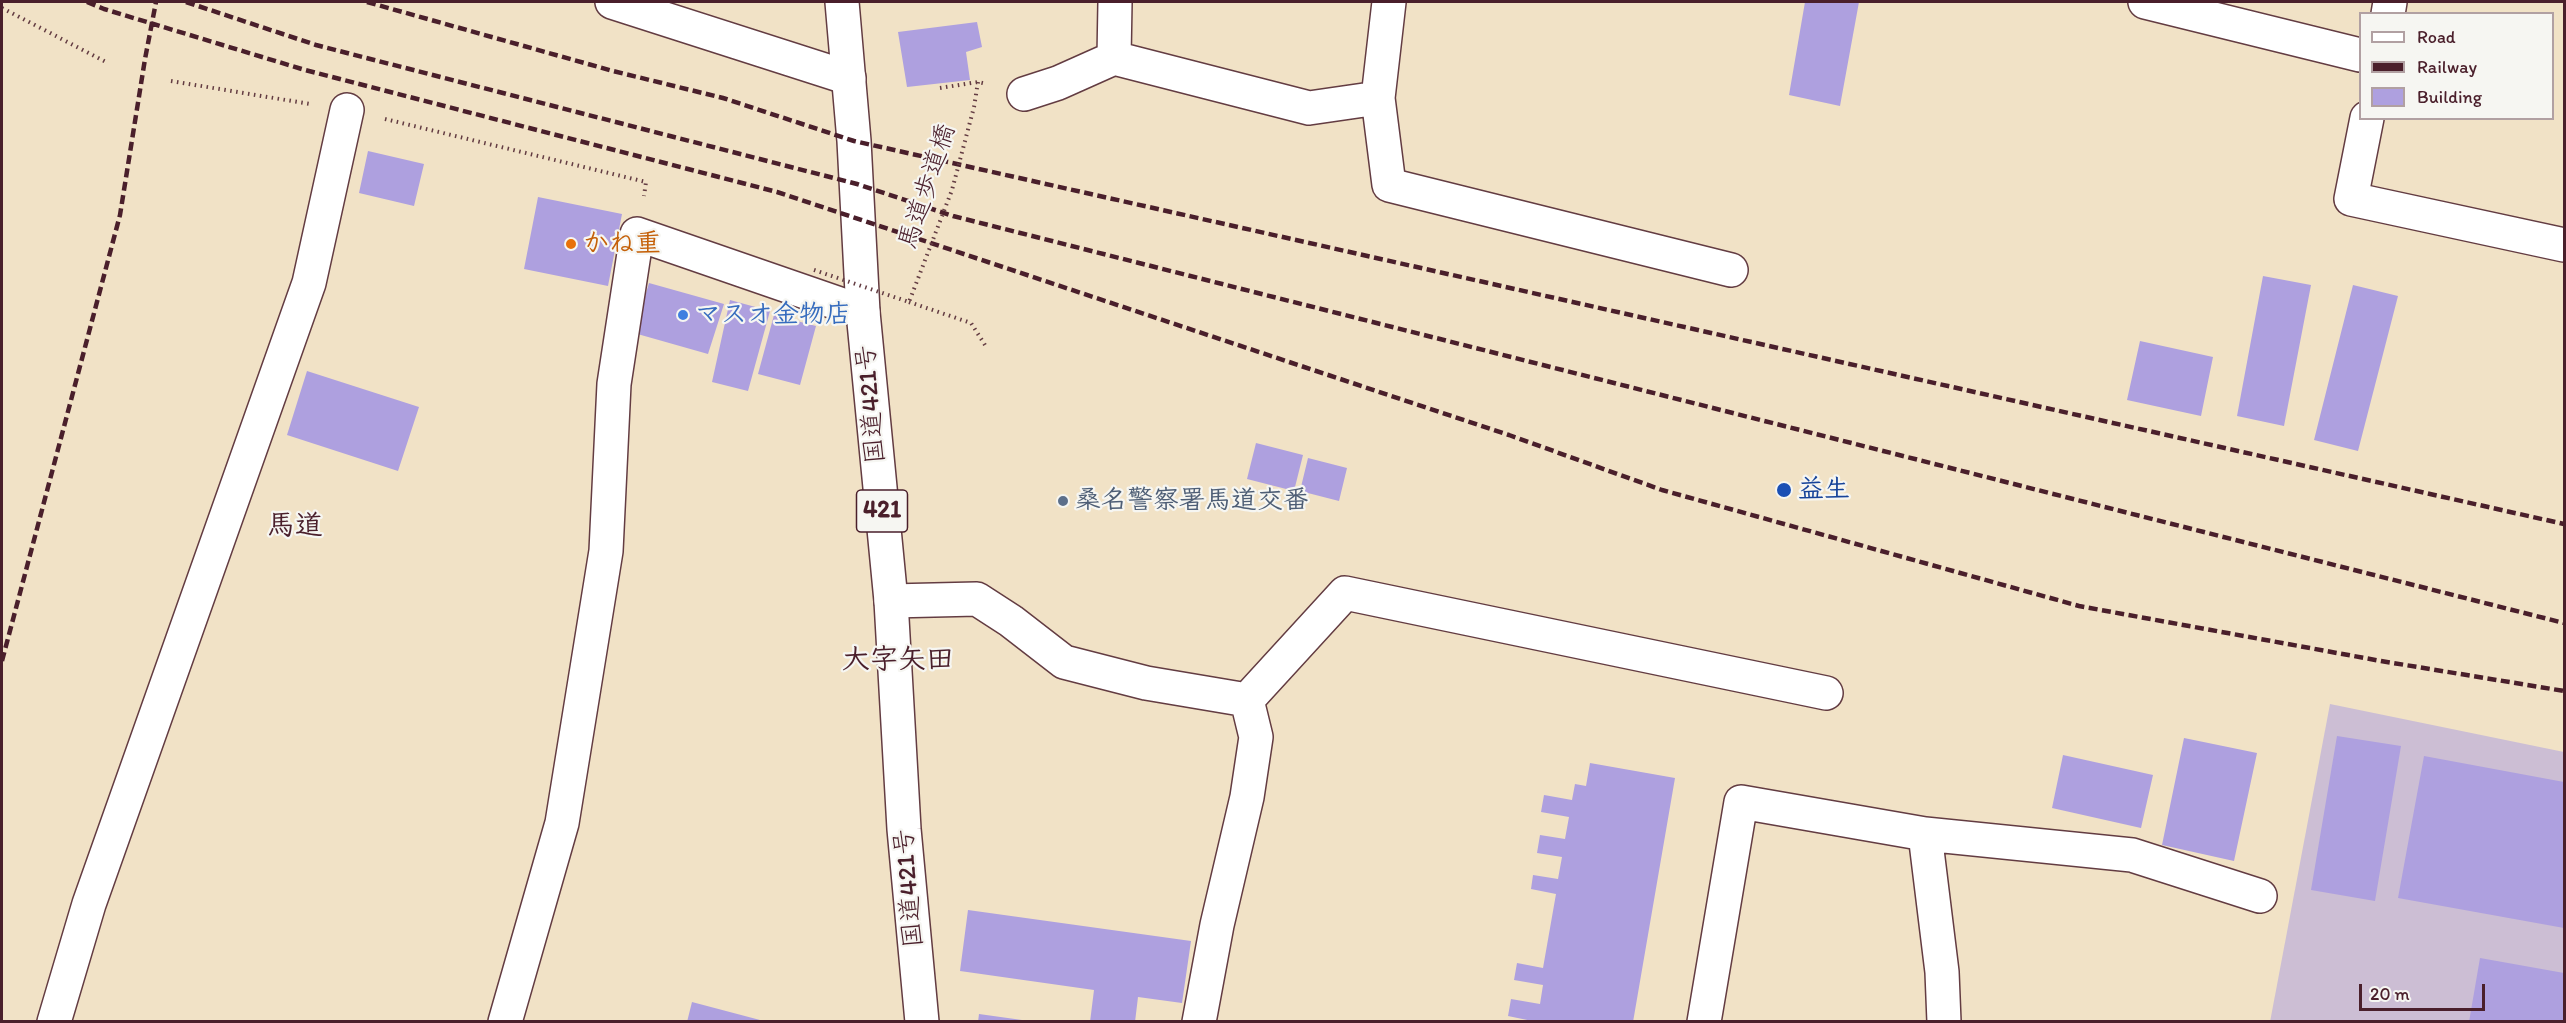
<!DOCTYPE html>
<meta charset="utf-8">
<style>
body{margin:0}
#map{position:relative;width:2566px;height:1023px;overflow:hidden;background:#f1e2c6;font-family:Itim,sans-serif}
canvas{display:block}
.frame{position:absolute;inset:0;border:3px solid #4a1f2b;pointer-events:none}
.legend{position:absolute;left:2359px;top:12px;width:195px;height:108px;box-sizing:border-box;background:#f6f6f2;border:2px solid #b1a0a2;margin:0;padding:8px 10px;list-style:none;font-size:18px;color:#4a1f2b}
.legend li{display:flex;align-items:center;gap:12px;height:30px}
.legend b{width:30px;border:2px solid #b1a0a2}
.scale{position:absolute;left:2359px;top:984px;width:126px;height:27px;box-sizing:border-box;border:3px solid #4a1f2b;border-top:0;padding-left:8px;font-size:18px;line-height:21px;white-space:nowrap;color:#4a1f2b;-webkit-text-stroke:4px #f6f6f2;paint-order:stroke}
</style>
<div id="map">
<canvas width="2566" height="1023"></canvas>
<div class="frame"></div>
<ul class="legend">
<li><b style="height:8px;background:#fff"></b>Road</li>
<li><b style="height:8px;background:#4a1f2b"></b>Railway</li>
<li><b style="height:16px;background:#aea0df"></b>Building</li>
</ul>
<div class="scale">20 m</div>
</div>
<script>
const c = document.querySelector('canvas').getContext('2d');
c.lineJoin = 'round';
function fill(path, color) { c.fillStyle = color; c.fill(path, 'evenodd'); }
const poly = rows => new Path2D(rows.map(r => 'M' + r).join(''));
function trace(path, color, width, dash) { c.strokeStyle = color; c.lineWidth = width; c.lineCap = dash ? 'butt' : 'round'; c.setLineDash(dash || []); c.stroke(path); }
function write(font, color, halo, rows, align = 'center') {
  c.font = font + ' Itim,"Klee One",sans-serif'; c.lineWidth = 4.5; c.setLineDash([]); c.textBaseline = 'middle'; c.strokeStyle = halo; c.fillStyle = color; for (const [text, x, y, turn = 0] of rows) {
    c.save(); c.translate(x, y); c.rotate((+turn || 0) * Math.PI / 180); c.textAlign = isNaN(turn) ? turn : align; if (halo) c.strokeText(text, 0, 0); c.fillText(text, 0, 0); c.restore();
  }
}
const industrial = poly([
 [2330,704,2564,752,2564,1021,2270,1022]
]);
const building = poly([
 [1805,2,1859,2,1840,106,1789,95],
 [977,22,982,47,966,52,970,80,907,87,898,32],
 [368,151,424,164,414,206,359,193],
 [538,197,622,214,608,286,524,269],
 [2263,276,2311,285,2284,426,2237,416],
 [649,283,724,304,708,354,634,333],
 [2353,285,2398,296,2358,451,2314,440],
 [730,300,770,311,748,391,712,382],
 [774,315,816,326,800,385,758,374],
 [2140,341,2213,357,2201,416,2127,400],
 [307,371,419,407,398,471,287,435],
 [1256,443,1303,455,1294,491,1247,479],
 [1308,458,1347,468,1339,501,1300,491],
 [2337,736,2401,746,2375,901,2311,890],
 [2184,738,2257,753,2234,861,2162,845],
 [2063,755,2153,775,2141,828,2052,808],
 [2424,756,2564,782,2564,928,2398,898],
 [1590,763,1675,778,1633,1022,1537,1022,1508,1016,1511,999,1540,1004,1543,985,1514,980,1517,963,1543,968,1556,894,1531,889,1533,875,1558,879,1562,857,1537,853,1540,835,1565,839,1569,817,1541,812,1544,795,1572,800,1575,784,1586,786],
 [968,910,1191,941,1182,1003,1138,997,1135,1022,1090,1022,1094,990,960,971],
 [2480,958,2564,973,2564,1022,2469,1022],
 [692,1002,760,1020,759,1022,687,1022],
 [979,1014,1022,1020,1022,1022,978,1022]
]);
const path = poly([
 [2,8,106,62],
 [171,81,310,104],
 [940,88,978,82,987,84],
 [385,119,646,182,644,196],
 [909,302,971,323,985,345]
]);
const minor = poly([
 [612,2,849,78],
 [2145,2,2360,55],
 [2388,14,2390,2],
 [1114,58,1115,2],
 [1024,94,1058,83,1114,58,1309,108,1378,98,1389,2],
 [1378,98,1389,185,1731,270],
 [2367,118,2351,199,2564,245],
 [891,601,977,599,1011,621,1064,662,1146,683,1247,700,1256,737,1247,797,1217,925,1199,1022],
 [1247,700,1345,593,1826,693],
 [1925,834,2132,855,2260,896],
 [54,1022,89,904,309,283,347,110],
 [505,1022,562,823,606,551,614,384,637,234,863,312],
 [1704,1022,1741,802,1925,834,1942,972,1944,1022]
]);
const highway = poly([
 [842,2,854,141,863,312,891,601,904,829,922,1022]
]);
const rail = poly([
 [87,2,104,9,305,70,777,192,1509,435,1662,490,2079,606,2381,661,2564,691],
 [186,2,316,45,857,184,953,216,2564,623],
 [367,2,613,71,723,98,854,141,2564,524],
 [2,661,120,215,145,59,156,2]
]);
const pathBridge = poly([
 [814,270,909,302,952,190,974,107,978,82]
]);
const markers = [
 [571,244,6,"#e8710a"],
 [683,315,6,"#3f7fe0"],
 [1784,490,8,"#1a4fb4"],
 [1063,501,6,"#5c6f8a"]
];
const shields = [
 [882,511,51]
];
const shieldNames = [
 ["421",882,511]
];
const streetNames = [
 ["馬道歩道橋",928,187,-72],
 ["国道421号",872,404,-95],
 ["国道421号",910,888,-95]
];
const foodNames = [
 ["かね重",583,244]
];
const shopNames = [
 ["マスオ金物店",695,315]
];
const transitNames = [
 ["益生",1798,490]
];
const serviceNames = [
 ["桑名警察署馬道交番",1075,501]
];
const quarterNames = [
 ["馬道",295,527],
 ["大字矢田",898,661]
];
fill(industrial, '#ccbed4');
fill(building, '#aea0df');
trace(minor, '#633c42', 36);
trace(highway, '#633c42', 36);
trace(path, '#633c42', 4, [1.5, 4.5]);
trace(minor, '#fff', 33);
trace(highway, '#fff', 33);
trace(rail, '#4a1f2b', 4.5, [9, 4.5]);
trace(pathBridge, '#633c42', 4, [1.5, 4.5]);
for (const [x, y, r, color] of markers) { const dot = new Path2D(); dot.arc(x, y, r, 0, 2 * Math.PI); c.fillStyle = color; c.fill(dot); trace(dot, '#f6f6f2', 2); }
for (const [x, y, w] of shields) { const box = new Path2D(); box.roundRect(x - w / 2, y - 21, w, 42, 4.5); c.fillStyle = '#f6f6f2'; c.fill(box); trace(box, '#4a1f2b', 1.5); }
write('bold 24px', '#4a1f2b', null, shieldNames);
write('26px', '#4a1f2b', '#f6f6f2', streetNames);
write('bold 26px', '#c56008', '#f6f6f2', foodNames, 'left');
write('bold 26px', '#366cbe', '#f6f6f2', shopNames, 'left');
write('bold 26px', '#164399', '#f6f6f2', transitNames, 'left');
write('bold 26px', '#4e5e75', '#f6f6f2', serviceNames, 'left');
write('bold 28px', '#4a1f2b', '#f6f6f2', quarterNames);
</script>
